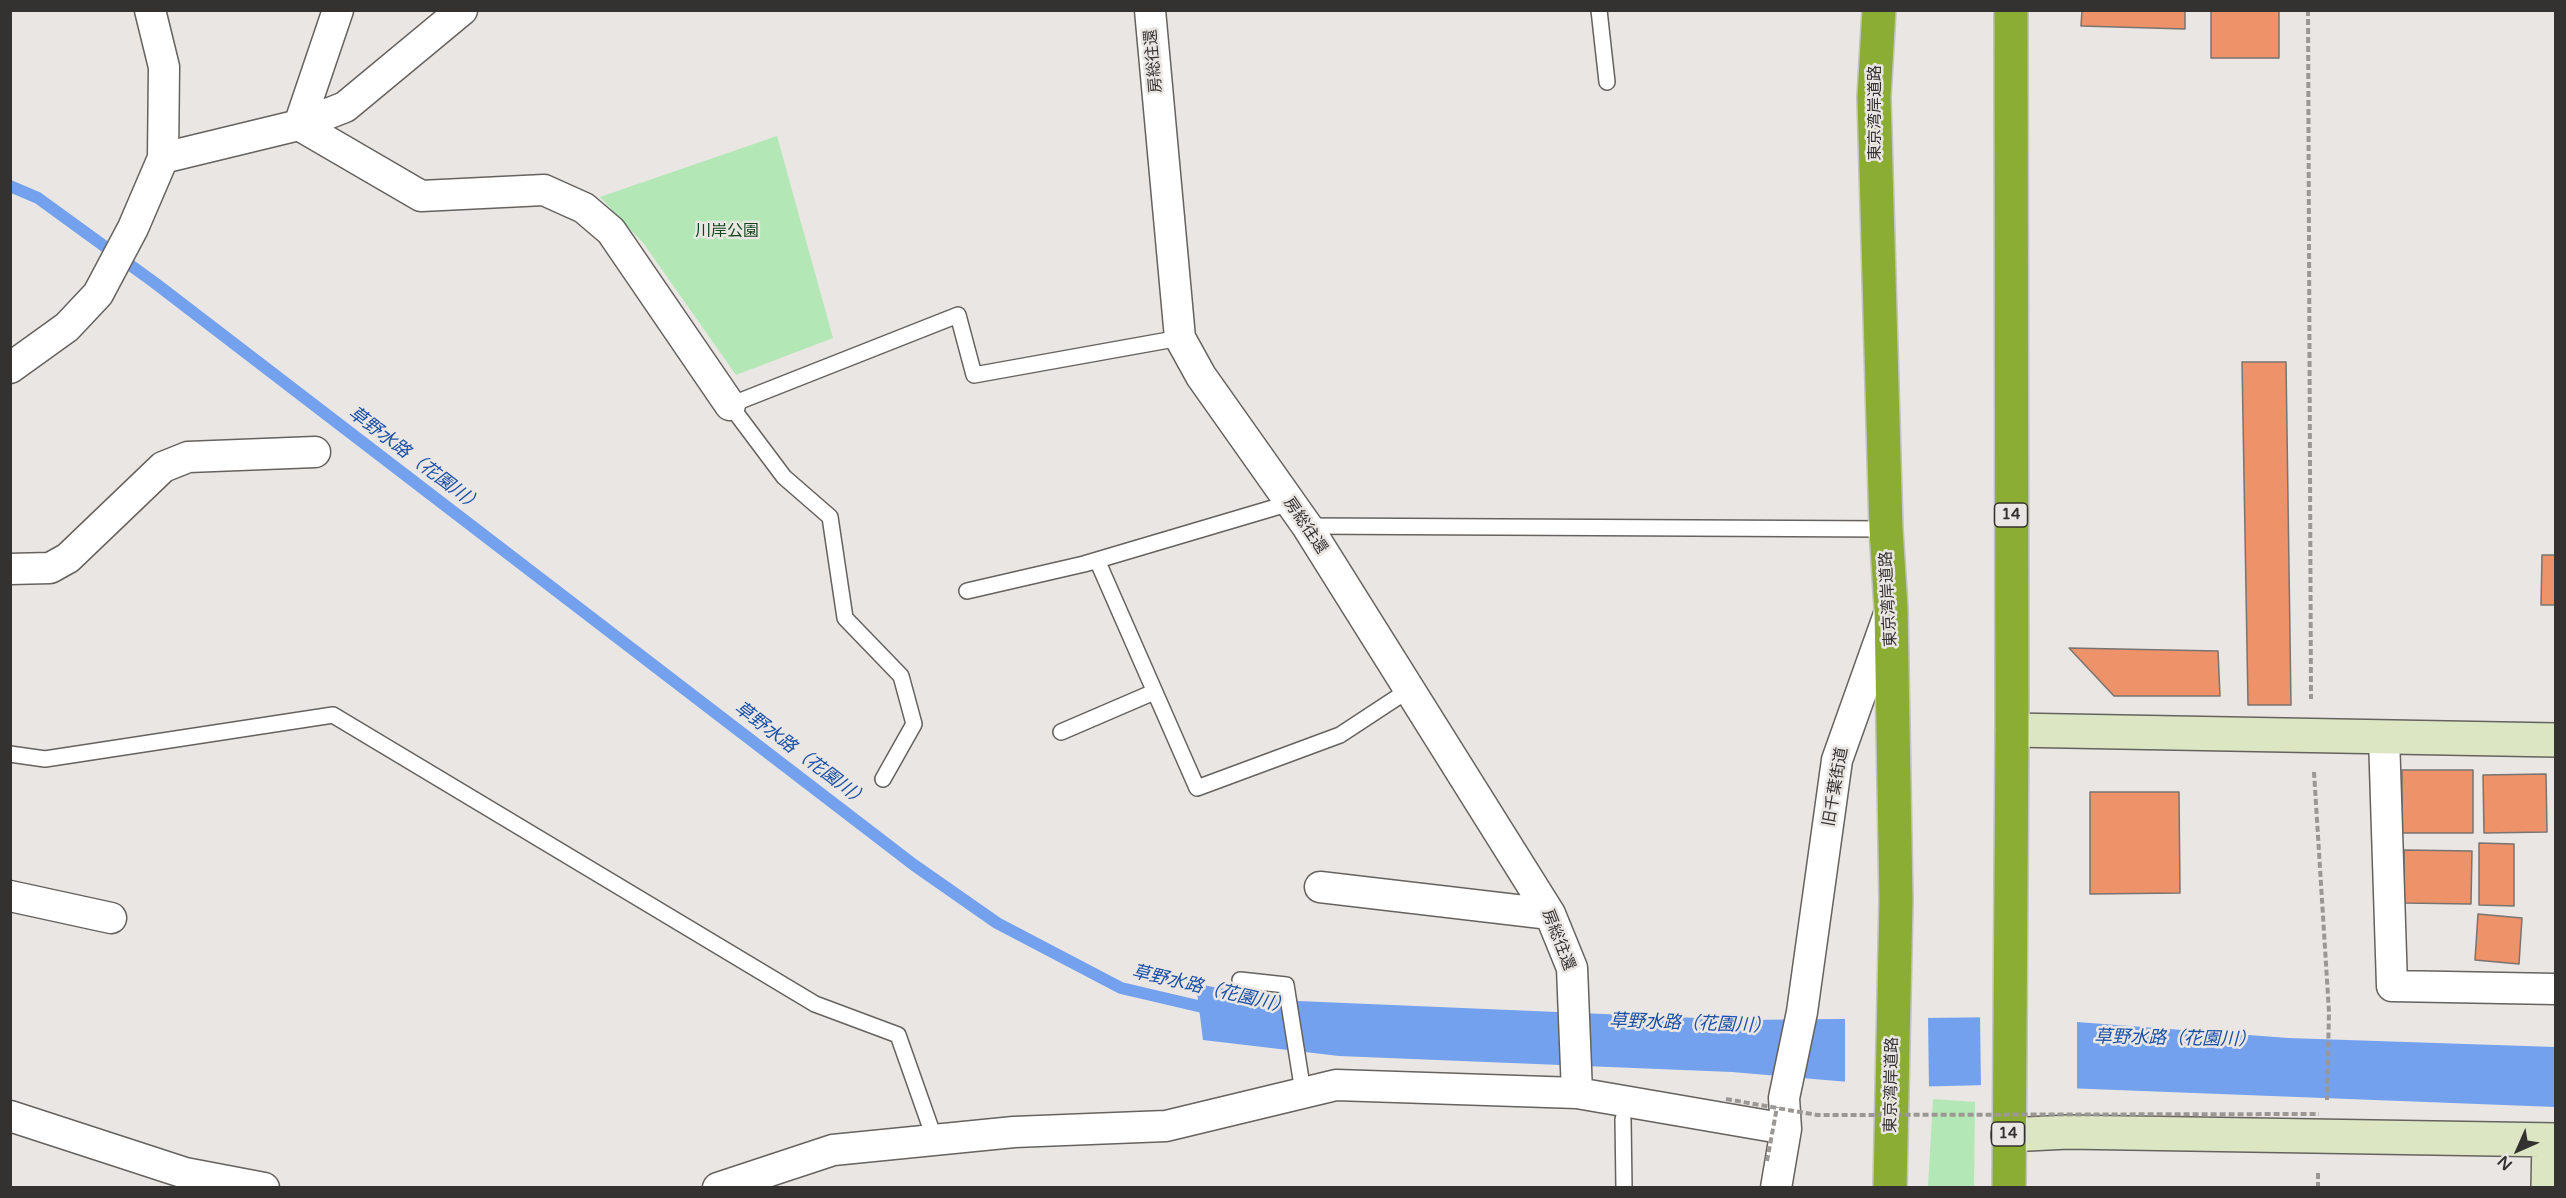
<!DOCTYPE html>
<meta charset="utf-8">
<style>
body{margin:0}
#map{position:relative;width:2566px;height:1198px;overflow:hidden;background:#eae6e3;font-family:"Varela Round",sans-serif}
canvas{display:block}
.frame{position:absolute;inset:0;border:12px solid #343231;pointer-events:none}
.north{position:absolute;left:2488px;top:1120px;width:60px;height:60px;-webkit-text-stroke:4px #eae6e3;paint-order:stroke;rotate:225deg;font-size:16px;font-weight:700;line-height:24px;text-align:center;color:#343231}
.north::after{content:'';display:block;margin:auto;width:21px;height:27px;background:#343231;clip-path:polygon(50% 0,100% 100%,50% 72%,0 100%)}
</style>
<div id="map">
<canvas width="2566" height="1198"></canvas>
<div class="frame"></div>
<div class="north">N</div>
</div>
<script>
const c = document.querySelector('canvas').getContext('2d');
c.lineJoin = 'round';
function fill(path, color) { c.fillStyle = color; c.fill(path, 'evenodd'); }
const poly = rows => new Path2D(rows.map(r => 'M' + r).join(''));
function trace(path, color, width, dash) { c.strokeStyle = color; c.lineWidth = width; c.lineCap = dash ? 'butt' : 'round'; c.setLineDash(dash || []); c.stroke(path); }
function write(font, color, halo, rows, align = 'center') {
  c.font = font + ' "Varela Round","Noto Sans JP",sans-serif'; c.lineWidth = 5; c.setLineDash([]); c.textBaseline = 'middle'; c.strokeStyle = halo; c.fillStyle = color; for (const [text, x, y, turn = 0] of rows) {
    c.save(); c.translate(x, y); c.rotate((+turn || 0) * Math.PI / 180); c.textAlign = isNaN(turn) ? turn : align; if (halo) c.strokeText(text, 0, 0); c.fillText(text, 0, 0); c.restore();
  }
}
const green = poly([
 [777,136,833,338,736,375,644,244,600,197],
 [1933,1099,1975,1102,1974,1187,1928,1187]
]);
const water = poly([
 [1196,984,1298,1001,1745,1020,2011,1017,2288,1038,2555,1047,2555,1107,1988,1085,1907,1087,1732,1072,1339,1056,1203,1040]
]);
const pier = poly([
 [2012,1014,2077,1019,2077,1091,1981,1088,1980,1015],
 [1928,1015,1929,1090,1845,1085,1845,1016]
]);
const stream = poly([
 [10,186,38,198,155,283,914,865,997,923,1121,988,1215,1010]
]);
const building = poly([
 [2082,10,2185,10,2185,29,2081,26,2082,10],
 [2211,10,2279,10,2279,58,2211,58,2211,10],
 [2242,362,2286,362,2291,705,2248,705,2242,362],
 [2542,555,2556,555,2556,605,2541,605,2542,555],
 [2069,648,2218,651,2220,696,2114,696,2069,648],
 [2402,770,2473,770,2473,833,2402,833,2402,770],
 [2546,774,2547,832,2484,833,2483,775,2546,774],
 [2090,792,2179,792,2180,893,2090,894,2090,792],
 [2479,843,2514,844,2514,906,2479,905,2479,843],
 [2404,850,2472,851,2471,904,2404,903,2404,850],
 [2478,914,2522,918,2519,964,2475,960,2478,914]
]);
const path = poly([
 [2308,10,2311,699],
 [2314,772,2329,1012,2327,1100],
 [2318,1173,2318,1188]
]);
const lane = poly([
 [1599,10,1607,82],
 [1307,526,1886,529],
 [1097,560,1197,788,1340,735,1410,689],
 [967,591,1084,564,1290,503],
 [1061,732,1154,692],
 [10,754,45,759,333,715,815,1004,898,1035,935,1140],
 [883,779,914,724,901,676,845,618,830,517,784,477,730,405,958,315,974,375,1180,338],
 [1240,980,1286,985,1303,1092],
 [1623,1119,1624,1188]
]);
const street = poly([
 [1150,10,1180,338,1201,376,1307,526,1550,914,1572,968,1577,1093],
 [299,125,421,196,544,190,584,208,611,231,730,405],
 [299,125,338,10],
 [163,158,299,125,345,107,462,10],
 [10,368,67,327,98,294,133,228,163,158,164,67,150,10],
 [10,569,50,568,68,558,163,467,188,457,315,452],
 [2384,737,2392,986,2556,989],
 [1320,887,1550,914],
 [10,896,111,918],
 [10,1116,185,1173,264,1188],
 [718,1188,833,1150,1014,1132,1166,1126,1336,1085,1577,1093,1786,1129],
 [1776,1188,1786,1129,1784,1098,1802,1012,1837,760,1889,614]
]);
const secondary = poly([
 [2012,730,2556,740],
 [2008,1135,2068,1132,2556,1140],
 [2548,1188,2549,1140]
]);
const highway = poly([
 [1879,10,1874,97,1886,529,1891,608,1896,901,1890,1188],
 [2009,1188,2012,730,2011,10]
]);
const pathBridge = poly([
 [1726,1099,1817,1115,2319,1114],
 [1767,1161,1777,1107]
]);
const shields = [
 [2011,515,33],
 [2008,1134,33]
];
const shieldNames = [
 ["14",2011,515],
 ["14",2008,1134]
];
const streetNames = [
 ["房総往還",1154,61,-95],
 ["東京湾岸道路",1876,113,-90],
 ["房総往還",1305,526,56],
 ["東京湾岸道路",1889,599,-93],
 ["旧千葉街道",1836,787,-80],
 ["房総往還",1558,940,69],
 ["東京湾岸道路",1892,1085,-89]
];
const parkNames = [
 ["川岸公園",727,232]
];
const waterNames = [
 ["草野水路（花園川）",415,460,37],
 ["草野水路（花園川）",801,755,37],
 ["草野水路（花園川）",1211,990,13],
 ["草野水路（花園川）",1690,1024,2],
 ["草野水路（花園川）",2175,1039,1]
];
fill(green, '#b3e8b6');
fill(water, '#73a1ee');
fill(pier, '#eae6e3');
trace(stream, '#73a1ee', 12);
fill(building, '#ed9269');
trace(building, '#787472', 1.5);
trace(lane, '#65625f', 18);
trace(street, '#65625f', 33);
trace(secondary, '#65625f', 36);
trace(highway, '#c2c2c1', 36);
trace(path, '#9a9795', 4, [6, 3]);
trace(lane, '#fff', 15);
trace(street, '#fff', 30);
trace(secondary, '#dce6c2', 33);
trace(highway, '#8cad33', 33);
trace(pathBridge, '#9a9795', 4, [6, 3]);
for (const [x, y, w] of shields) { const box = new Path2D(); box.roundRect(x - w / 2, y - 12, w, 24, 4.5); c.fillStyle = '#eae6e3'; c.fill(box); trace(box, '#343231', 1.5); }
write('bold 15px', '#343231', null, shieldNames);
write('16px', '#343231', '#eae6e3', streetNames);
write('16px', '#11471a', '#eae6e3', parkNames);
write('italic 18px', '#184fa8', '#eae6e3', waterNames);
</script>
